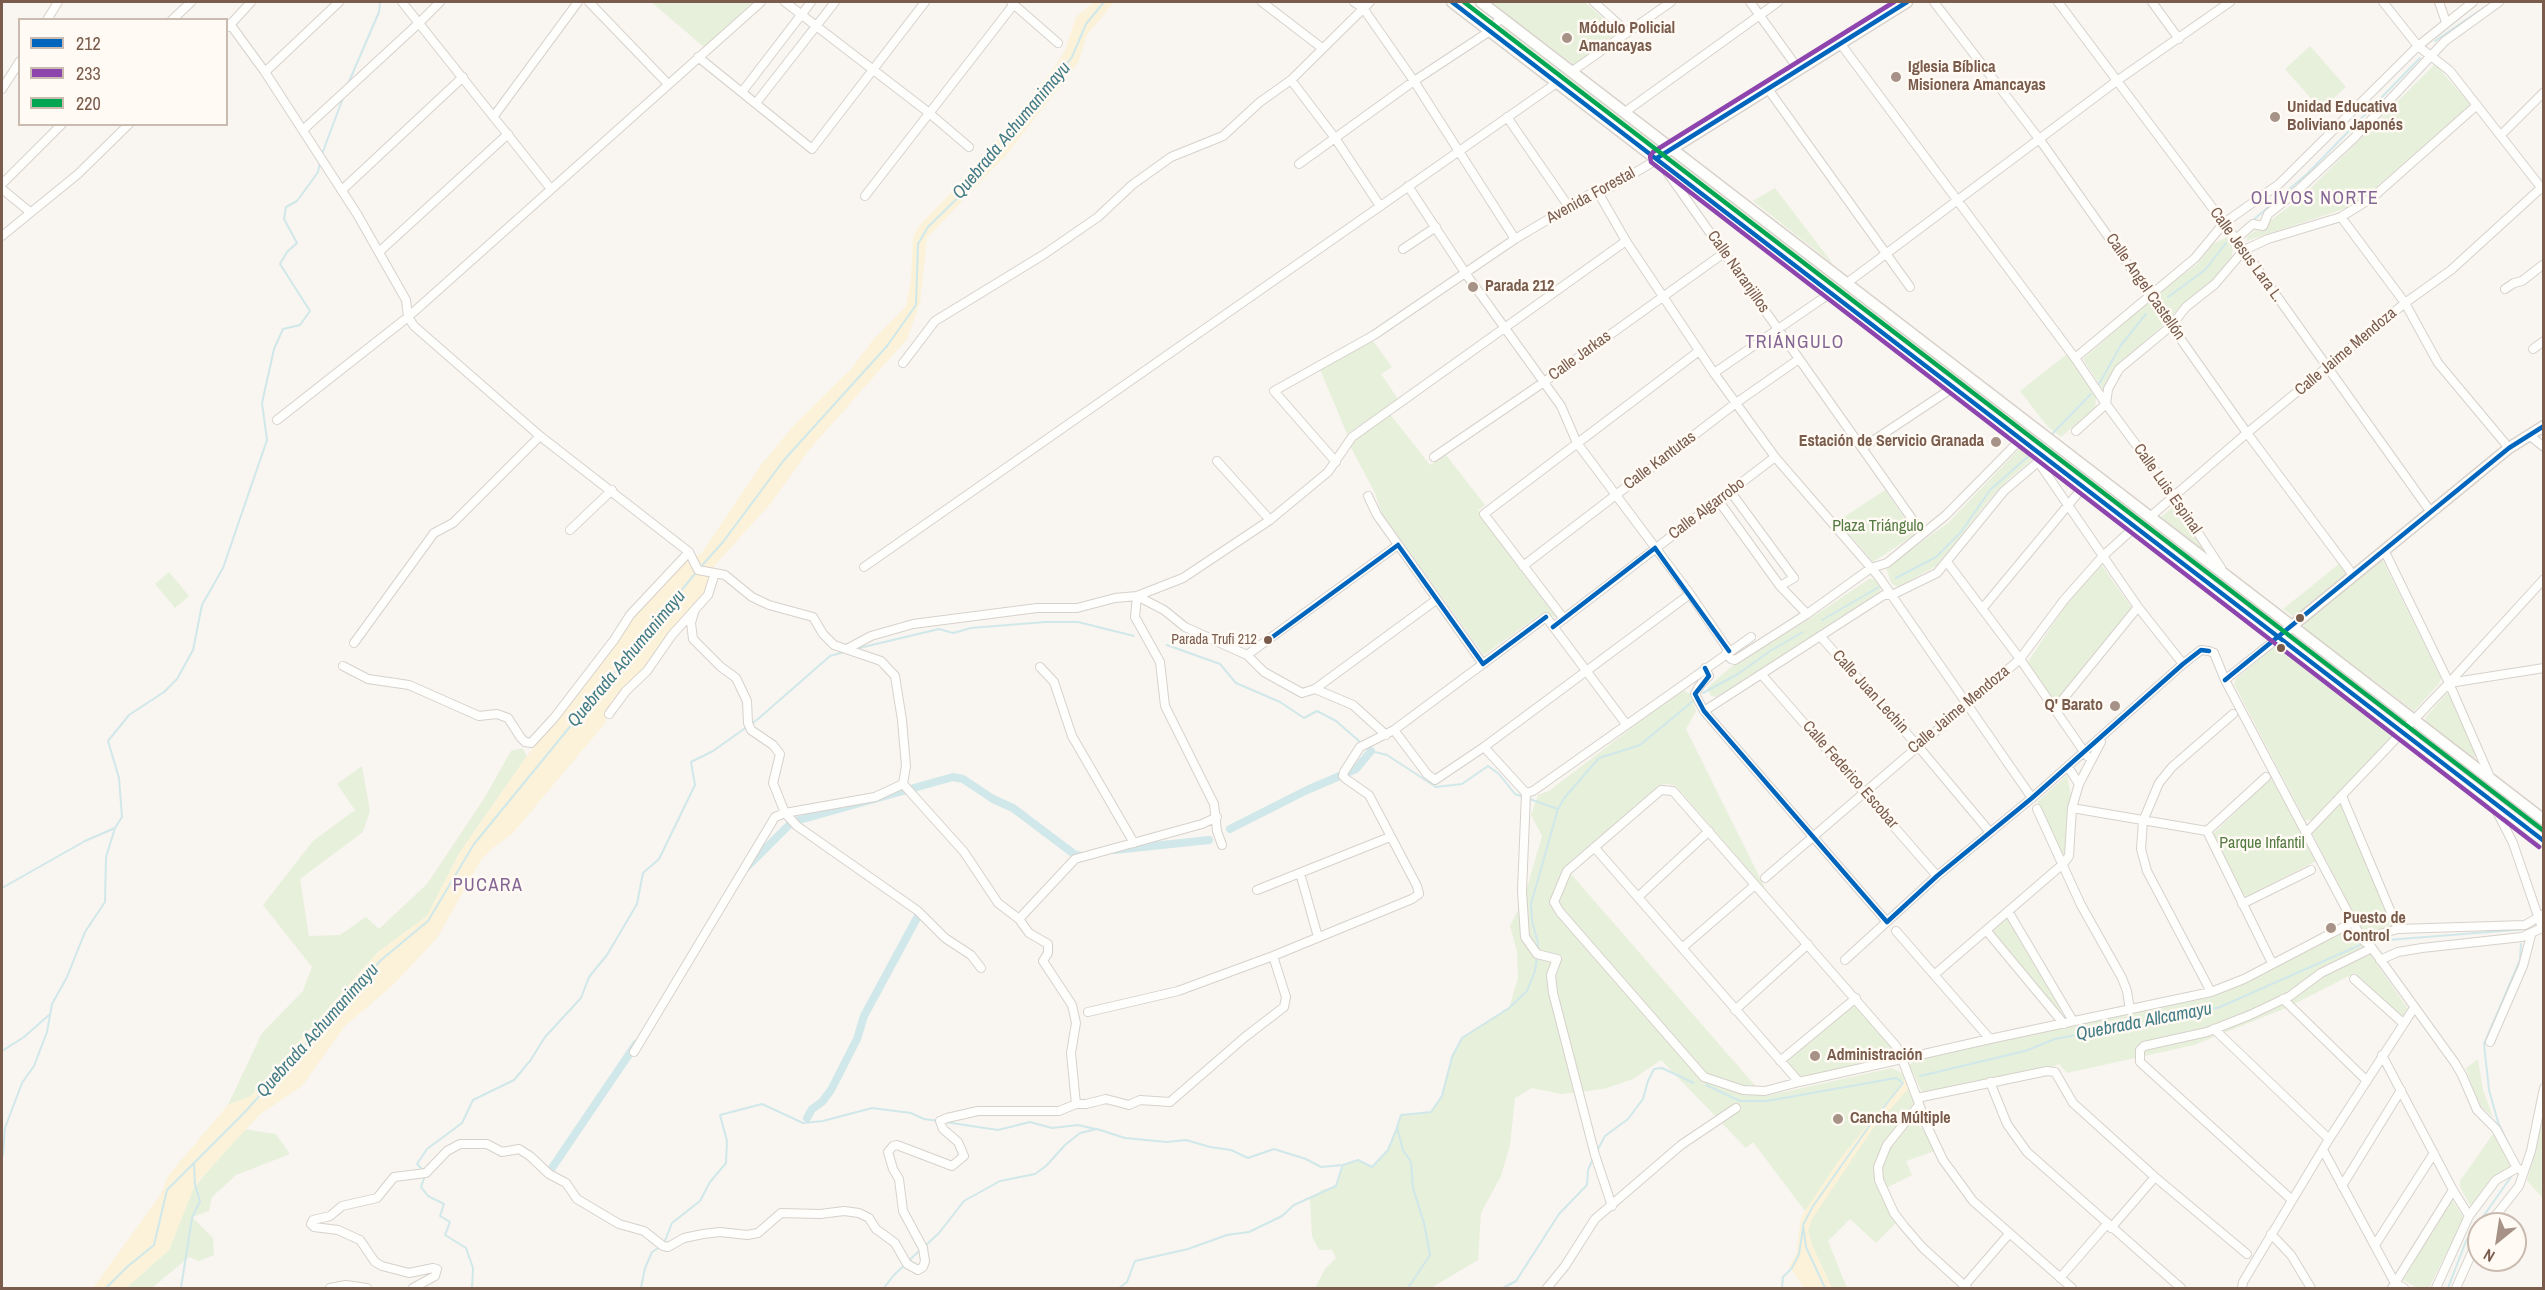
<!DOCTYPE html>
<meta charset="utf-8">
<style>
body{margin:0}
#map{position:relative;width:2545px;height:1290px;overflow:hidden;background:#f9f5f0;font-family:"Archivo Narrow",sans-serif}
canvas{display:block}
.frame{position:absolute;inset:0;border:3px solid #7a5c4d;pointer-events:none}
.legend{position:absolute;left:18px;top:18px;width:210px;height:108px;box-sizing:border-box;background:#fffaf3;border:2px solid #cabbb1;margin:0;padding:8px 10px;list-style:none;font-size:18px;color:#7a5c4d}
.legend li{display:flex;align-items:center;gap:12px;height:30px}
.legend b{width:30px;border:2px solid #cabbb1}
.north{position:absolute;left:2467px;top:1212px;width:60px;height:60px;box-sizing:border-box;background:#fffaf3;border:2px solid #cabbb1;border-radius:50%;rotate:210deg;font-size:16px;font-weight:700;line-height:24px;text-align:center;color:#7a5c4d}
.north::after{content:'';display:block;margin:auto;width:21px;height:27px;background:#a69286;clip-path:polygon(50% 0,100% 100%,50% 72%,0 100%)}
</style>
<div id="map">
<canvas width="2545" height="1290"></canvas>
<div class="frame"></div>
<ul class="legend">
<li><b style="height:8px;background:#0065bd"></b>212</li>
<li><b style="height:8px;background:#8e44ad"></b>233</li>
<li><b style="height:8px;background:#00a651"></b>220</li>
</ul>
<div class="north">N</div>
</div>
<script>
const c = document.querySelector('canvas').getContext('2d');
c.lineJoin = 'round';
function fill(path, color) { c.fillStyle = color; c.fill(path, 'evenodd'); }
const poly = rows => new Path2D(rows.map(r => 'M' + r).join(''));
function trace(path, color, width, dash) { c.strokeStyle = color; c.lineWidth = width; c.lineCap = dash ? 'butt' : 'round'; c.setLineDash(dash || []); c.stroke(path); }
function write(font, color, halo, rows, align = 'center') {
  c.font = font + ' "Archivo Narrow",sans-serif'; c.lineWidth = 5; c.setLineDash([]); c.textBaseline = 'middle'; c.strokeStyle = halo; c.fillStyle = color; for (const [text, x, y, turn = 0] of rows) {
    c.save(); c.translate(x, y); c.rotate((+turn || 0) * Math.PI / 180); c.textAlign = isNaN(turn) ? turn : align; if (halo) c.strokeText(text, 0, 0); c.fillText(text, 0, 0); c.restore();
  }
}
const green = poly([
 [651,2,753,2,704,47],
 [1490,2,1585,2,1618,32,1574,65],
 [1503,26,1507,26,1659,143,1659,147,1653,149,1501,34],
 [2310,46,2346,87,2321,110,2285,69],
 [2435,64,2471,105,2367,195,2347,208,2246,241,2248,236,2300,199],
 [1677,157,2039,436,2033,442,1751,227,1670,162],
 [1775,188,1833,264,1753,201],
 [2227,237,2233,244,2232,256,2227,266,2213,280,2182,304,2172,317,2157,294,2197,264,2213,244],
 [2148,302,2163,325,2115,368,2104,391,2083,359],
 [1373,341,1392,367,1381,374,1398,399,1347,434,1319,367],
 [2067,354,2096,397,2095,409,2061,437,2048,427,2020,391],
 [1390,414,1430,465,1446,455,1485,505,1478,510,1559,614,1555,617,1541,614,1484,655,1382,514,1375,493,1349,444],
 [2051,445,2280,621,2277,625,2254,608,2247,607,2044,451],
 [2019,449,2025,450,2035,457,2006,482,1989,500,1938,565,1898,587,1892,584,1886,568,1949,522],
 [1885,490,1916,534,1873,562,1838,521],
 [2174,506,2210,557,2161,517],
 [2379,559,2383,561,2441,678,2439,684,2414,711,2304,628,2303,624],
 [2101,564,2133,610,2055,704,2027,663,2066,605],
 [2339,564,2347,574,2298,616,2295,618,2283,609],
 [169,572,189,596,175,608,155,584],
 [1869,579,1876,579,1881,588,1878,596,1739,684,1716,697,1711,696,1707,688,1732,666,1814,616],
 [2293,636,2315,653,2322,654,2404,718,2399,724,2291,641,2291,637],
 [2280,644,2393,736,2312,820,2305,820,2234,684,2236,679,2276,645],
 [1684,691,1691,694,1696,711,1686,729,1766,890,1676,786,1668,784,1660,785,1569,863,1562,871,1551,906,1702,1080,1741,1093,1766,1096,1892,1068,1902,1073,1913,1097,1913,1106,1910,1114,1889,1135,1881,1148,1876,1163,1876,1179,1880,1194,1898,1221,1876,1243,1850,1219,1828,1241,1847,1288,1832,1288,1812,1245,1808,1230,1811,1219,1753,1142,1746,1148,1661,1060,1633,1079,1604,1089,1561,1094,1532,1088,1515,1098,1510,1145,1501,1176,1481,1213,1478,1260,1431,1288,1315,1288,1325,1269,1336,1258,1332,1250,1319,1250,1312,1236,1310,1199,1322,1190,1336,1186,1343,1165,1358,1160,1372,1167,1388,1150,1401,1115,1431,1112,1442,1096,1452,1057,1462,1038,1509,1008,1518,978,1517,951,1510,926,1524,898,1542,836,1531,815,1538,795,1549,791,1672,697],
 [2447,693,2450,694,2476,757,2473,758,2427,722,2425,718],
 [2417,729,2543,825,2543,837,2413,734],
 [522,748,527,756,460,852,427,916,377,953,251,1096,228,1105,262,1033,303,991,312,967,263,905,313,841,355,810,337,784,362,766,370,811,363,832,300,879,309,936,340,935,366,917,379,929,427,884,485,797,511,751],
 [2067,775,2071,795,2064,857,2037,802],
 [2271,778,2316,861,2248,896,2243,895,2213,834],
 [2341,803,2392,925,2365,935,2312,833],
 [1571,874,1758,1089,1742,1088,1709,1076,1562,908,1559,902],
 [2009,915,2065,1019,2063,1020,1990,931],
 [2352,928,2408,1009,2402,1017,2355,973,2286,1008,2194,1045,2067,1073,2059,1064,2046,1069,1922,1092,1909,1065,1919,1058,2207,998,2242,984],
 [1853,1003,1894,1050,1893,1055,1890,1058,1803,1078,1796,1075,1787,1064,1787,1060],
 [2478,1059,2483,1090,2493,1117,2478,1104,2466,1068],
 [2543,1119,2544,1198,2543,1198,2527,1181],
 [1909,1124,1916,1124,1924,1130,1935,1151,1906,1161,1912,1175,1884,1189,1881,1166,1894,1140],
 [244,1129,276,1134,290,1154,236,1175,212,1197,209,1211,192,1217,213,1238,214,1255,199,1261,189,1257,152,1288,126,1288,169,1250,192,1190],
 [2495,1131,2512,1168,2490,1179,2471,1207,2460,1187,2460,1181],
 [2452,1200,2464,1218,2429,1288,2417,1288,2403,1280]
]);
const sand = poly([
 [1094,2,1114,2,1087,35,1078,63,1006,155,927,238,920,303,907,339,809,450,771,503,715,565,703,594,668,633,660,648,644,669,621,691,605,712,606,722,513,833,494,847,481,860,437,938,394,984,345,1026,302,1086,259,1115,195,1185,169,1250,126,1288,93,1288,161,1194,168,1176,228,1105,251,1096,377,953,427,916,460,852,527,756,634,617,688,559,701,554,761,465,795,424,851,369,873,340,906,306,911,280,913,238,919,226,977,166,1052,71,1065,51,1076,17],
 [1905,1079,1909,1088,1872,1130,1812,1219,1808,1230,1812,1245,1832,1288,1804,1288,1789,1266,1796,1255,1801,1217,1839,1160]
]);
const stream = poly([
 [2435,41,2492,2],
 [348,84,379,12,380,2],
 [322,154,343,98],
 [2252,221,2307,174,2420,58],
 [2168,297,2205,270,2226,243],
 [2099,384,2121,345,2146,314],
 [2050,436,2091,394],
 [2037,448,2046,440],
 [1896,578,1936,557,1961,532,1990,490,2033,452],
 [1822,620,1879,587],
 [1167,645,1220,664,1236,683,1280,702,1304,718,1317,711,1336,721,1359,741],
 [855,649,939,629,953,633,971,628,1045,622,1078,622,1134,636],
 [1703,693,1738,674,1770,651,1803,632],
 [1371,751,1387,755,1436,787,1462,784,1488,766,1499,774,1515,794,1558,809],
 [2,888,85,841,115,828],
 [2375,941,2527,929],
 [1537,952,1538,943,1532,921,1531,904,1558,809,1565,797,1599,758,1640,745,1693,701],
 [2,1051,24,1037,49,1015],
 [1920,1076,2025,1051,2055,1039,2118,1027,2154,1024,2220,1007,2360,945],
 [1706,1085,1740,1101,1767,1101,1896,1078,1903,1083,1872,1122,1813,1206,1803,1225,1806,1247,1825,1288],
 [945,1122,998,1130,1030,1122,1052,1128,1078,1125,1095,1129],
 [1597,1151,1605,1136,1628,1119,1643,1099,1648,1081,1654,1069,1662,1068,1694,1083],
 [3,1155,5,1128,22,1083,34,1066,47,1032,52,1004,67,977,85,932,105,902,106,857,115,828,122,817,119,778,108,741,129,715,164,692,177,679,193,650,202,605,223,568,267,440,262,403,274,349,283,329,300,325,310,311,280,264,287,252,297,243,284,219,286,207,297,201,308,186,318,172,320,162],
 [2518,1164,2498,1122,2489,1090,2484,1044,2520,960,2521,944],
 [664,1243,672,1223,700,1201,710,1182,726,1163,727,1141,720,1115,762,1104,803,1123,823,1121,872,1108,911,1113,924,1119,939,1121],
 [925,1246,939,1233,964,1201,1000,1181,1035,1174,1046,1166,1065,1145,1080,1133,1097,1129,1125,1138,1167,1142,1186,1140,1210,1147,1231,1150,1248,1158,1274,1149,1306,1159,1321,1167,1343,1165,1358,1160,1372,1167,1388,1150,1397,1128],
 [106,1288,127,1267,154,1245,167,1190,244,1113,381,960,428,921,474,844,698,570,723,542,784,460,887,346,916,305,918,244,928,227,979,177,1072,57,1086,24,1104,2],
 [181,1288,192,1218,200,1201,195,1185,194,1163],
 [472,1288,473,1268,466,1248,445,1235,450,1222,440,1216,444,1204,428,1196,421,1187,426,1173,417,1164,427,1149,462,1123,473,1100,514,1080,530,1061,545,1037,581,998,589,977,607,955,637,904,643,873,659,859,695,785,691,762,713,751,758,719,830,656,844,652],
 [641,1288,645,1268,652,1252,660,1247],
 [884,1288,893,1276,920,1250],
 [1119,1288,1127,1282,1135,1261,1188,1249,1227,1235,1249,1232,1282,1216,1294,1205,1336,1186,1342,1167],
 [1408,1288,1430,1255,1424,1223,1413,1188,1411,1162,1403,1150,1397,1127,1401,1115,1431,1112,1442,1096,1452,1057,1462,1038,1509,1008,1527,991,1535,971,1537,957],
 [1503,1288,1516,1281,1559,1214,1587,1185,1588,1170,1593,1159],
 [1782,1288,1783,1277,1792,1268,1799,1254,1803,1228],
 [2448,1288,2466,1241,2513,1174]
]);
const canal = poly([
 [1230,829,1307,790,1356,769,1371,751],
 [1115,850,1209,840],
 [746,868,792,822,953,777,963,779,993,799,1013,808,1074,854,1085,857],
 [807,1118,812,1109,822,1102,831,1090,857,1039,864,1016,918,916],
 [552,1168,636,1044]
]);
const street = poly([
 [402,2,551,189],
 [589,2,668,84],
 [785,2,928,112,969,147],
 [1011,2,1058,43],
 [1262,2,1322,48],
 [1354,2,1363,8,1414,81,1515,239],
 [1594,2,1627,32],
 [1750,2,1799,70],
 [1934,2,2040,140,2247,433,2353,575],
 [2058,2,2244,250,2430,511],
 [2152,2,2179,39],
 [2383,2,2418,46,2450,71,2543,190],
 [2439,2,2446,22],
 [47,20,58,2],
 [172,20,191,2],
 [230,24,265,72,357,214,406,300,408,317,414,326,540,436,689,552,698,570,725,575,752,597,769,605,813,617,823,634,834,645,881,661,895,676,902,720,906,766,903,784,964,852,998,903,1019,919,1029,933,1048,944,1048,953,1043,961,1072,1005,1076,1023,1071,1053,1076,1104],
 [228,27,251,2],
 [1840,43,2075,358,2106,404,2174,496,2221,568],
 [698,57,812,149,925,2],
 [265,72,339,2],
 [1571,72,1671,2],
 [1291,80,1335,138,1380,206],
 [2,89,20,61],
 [1768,89,1910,287],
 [742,92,811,2],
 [756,103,835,2],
 [1625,112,1778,2],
 [494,116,578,2],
 [1507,117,1569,207],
 [303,130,419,23,440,2],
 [2501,135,2544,92],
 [1299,164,1414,81,1490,31,1501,17],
 [1665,169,1922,533],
 [2,184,62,124],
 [1408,186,1466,274,1561,406,1577,443,1690,594,1729,651],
 [2,189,30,212],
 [342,190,463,77],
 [1599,194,1626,241,1714,373,1775,457,1879,577,2032,798],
 [865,196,1014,4],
 [2341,217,2405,303,2438,363,2509,448],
 [2,236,78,174,129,124],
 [2236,239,2253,224,2263,226,2268,214,2297,191,2354,138,2445,41,2499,2],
 [1403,249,1436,227],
 [379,252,508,134],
 [1847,283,2118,80,2230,2],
 [2505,289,2514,283,2522,281,2544,264],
 [2533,349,2544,341],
 [2075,358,2195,258,2224,223,2279,184,2418,46,2473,2],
 [903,363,935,321,1043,255,1098,217,1132,185,1171,157,1223,136,1260,102,1291,80,1370,2],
 [1714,373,1832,292],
 [277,420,408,317,761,2],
 [2076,431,2106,404,2108,389,2119,369,2171,326,2186,307,2215,284,2244,250,2268,239,2341,217,2373,197,2477,105],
 [2529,435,2544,447],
 [1862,448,1954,387],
 [1434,457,1544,382,1724,253],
 [1217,461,1270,520],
 [1336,462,1274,391,1374,335,1515,239,1569,207,1590,194,1599,194,1658,159],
 [2039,463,2138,607,2183,664],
 [1730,491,1794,578,1780,586],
 [1368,496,1377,515,1483,664],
 [1718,500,1780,586,1807,614],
 [2151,516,2247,433,2405,303,2451,270,2541,188],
 [570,530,612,490],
 [2384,550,2449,683,2490,777],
 [1947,562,2020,659,2087,756],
 [1523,566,1736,403,1799,359],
 [864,567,1558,82],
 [1982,609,2084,486],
 [694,612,691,623,693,639,721,667,736,678,747,701,748,723,751,730,773,745,780,754,773,783,785,813,797,826,918,911,945,938,971,955,981,968],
 [1564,619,1484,514,1699,351],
 [1553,627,1775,457],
 [1821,637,1917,745,1989,831],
 [354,643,434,533,453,523,540,436],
 [847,649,871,636,913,624,1037,608,1077,608,1115,598,1137,596,1183,578,1270,520,1328,472,1352,437,1626,241],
 [1726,653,1731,659,1735,660,1807,614,1871,568,1887,563,1946,515,2021,439],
 [1247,655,1398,545],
 [343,666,368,679,409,685,479,716,497,714,508,718,521,738,525,742,531,743,554,718,614,640,630,615,689,552],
 [1040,667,1054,682,1072,736,1134,843],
 [1705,668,1709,676,1700,685,1695,694,1704,711,1887,922],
 [1762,675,1937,876],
 [2225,680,2279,637],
 [2449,683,2544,668],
 [1315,689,1436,600],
 [2055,709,2138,607],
 [1704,711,1884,595,1892,595,1937,573,2004,491,2045,456],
 [609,714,626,691,647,671,672,635,708,595,715,573],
 [1394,730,1427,774,1435,780,1484,747,1690,594],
 [1484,747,1526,793,1522,891,1525,937,1537,954,1557,959,1551,975,1553,993,1595,1155,1612,1206],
 [2068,767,2079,784],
 [2266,777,2207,831,2272,963],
 [1526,793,1533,791,1751,637],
 [2342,796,2398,929],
 [2072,808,2207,831],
 [2037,809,2081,905,2122,978,2127,991,2130,1010],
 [2306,833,2449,683,2544,579],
 [1222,845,1217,831,1214,804,1165,706,1160,662,1135,617,1137,596,1164,610,1185,627,1247,655,1264,672,1302,693,1315,689,1353,705,1386,735],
 [1595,848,1799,1082],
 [1300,873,1318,937],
 [1765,878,2020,659,2064,600,2103,556,2136,526],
 [1257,890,1390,837],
 [1638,897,1709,831],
 [2242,904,2311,870],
 [2008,911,2073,1021],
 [1019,919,1075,859,1202,824,1217,817],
 [1986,930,2064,1024],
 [1896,931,1990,1039],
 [2362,939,2398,929,2525,925,2544,914],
 [1682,948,1755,885],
 [1845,960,1937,876,2032,798,2183,664,2201,650,2209,651,2214,653,2225,680,2362,939,2372,948,2455,1063,2462,1075,2477,1110,2496,1129,2517,1168],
 [2380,960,2398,952,2422,948,2522,937,2542,928,2513,843,2493,804],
 [1934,975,2063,864,2069,856,2072,808,2079,784,2101,742],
 [2354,979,2403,1023],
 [2211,992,2147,871,2141,849,2143,821,2159,783,2172,767,2233,714],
 [2283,999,2366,1080],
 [1735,1010,1808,944],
 [1088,1012,1178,991,1273,956,1412,899,1419,894,1417,886,1369,795,1346,779,1343,776,1344,772,1360,747,1394,730,1546,617,1626,724],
 [2214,1029,2329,1139],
 [2490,1042,2523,966,2531,935],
 [634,1052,775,817,785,813,875,797,903,784],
 [2382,1055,2453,1190,2469,1216],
 [1780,1061,1856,998],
 [1990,1082,2007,1124,2027,1152,2181,1288],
 [1917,1098,2047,1071,2055,1072,2073,1103,2155,1177,2247,1254],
 [1919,1105,1887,1145,1878,1167,1879,1180,1894,1213,1904,1226,1923,1248,1967,1288],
 [2323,1150,2395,1283,2404,1288],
 [2342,1186,2401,1090],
 [2292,1200,2140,1062,2140,1050,2144,1046,2207,1032,2250,1015,2290,996,2321,973,2372,948],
 [2489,1224,2519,1186,2531,1151,2544,1088],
 [2111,1228,2155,1177],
 [2271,1234,2291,1255,2311,1288],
 [2375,1245,2434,1153],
 [2060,1278,2107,1224],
 [1964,1286,2009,1234],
 [330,1288,346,1285,367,1288],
 [413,1288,435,1276,437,1269,433,1268,409,1273,382,1266,375,1262,360,1240,338,1230,314,1227,311,1224,313,1220,330,1216,342,1206,377,1198,394,1177,426,1173,447,1151,460,1144,487,1144,502,1152,519,1149,530,1156,549,1174,566,1183,577,1199,619,1224,644,1231,663,1246,668,1247,684,1238,703,1234,720,1232,747,1235,758,1233,781,1213,820,1214,844,1211,859,1213,869,1218,876,1229,895,1243,907,1264,918,1270,923,1267,925,1261,923,1248,903,1211,899,1179,893,1169,888,1152,893,1146,897,1145,952,1166,964,1156,958,1142,943,1129,940,1121,947,1118,978,1111,1059,1111,1076,1104,1086,1104,1106,1099,1129,1105,1140,1100,1170,1102,1245,1037,1284,1007,1286,997,1273,956],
 [1547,1288,1565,1266,1595,1219,1681,1145,1736,1108],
 [2072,1288,1973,1201,1943,1160,1926,1124,1917,1098,1902,1059,1896,1046,1673,791,1661,790,1567,871,1554,902,1560,912,1704,1077,1743,1090,1765,1091,1799,1082,1902,1059,1990,1039,2211,992,2244,979,2353,922],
 [2242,1288,2243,1282,2329,1139,2414,1008],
 [2392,1288,2453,1190],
 [2436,1288,2469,1216,2496,1180,2517,1168,2523,1171],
 [2456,1288,2479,1237]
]);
const secondary = poly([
 [1452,2,2544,841],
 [1481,2,2544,820],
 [1657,158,1907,2],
 [2286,631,2509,448,2544,426]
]);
const bus1 = poly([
 [1452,2,2544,841],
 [1657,158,1907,2],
 [1398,545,1483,664],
 [1655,548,1729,651],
 [1553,627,1655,548],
 [1267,641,1398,545],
 [1483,664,1546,617],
 [1705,668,1709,676,1695,694,1704,711,1887,922],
 [2225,680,2509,448,2544,426],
 [1887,922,1937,876,2032,798,2183,664,2201,650,2209,651]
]);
const bus2 = poly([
 [1894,2,1653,152,1650,156,1651,162,2539,847]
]);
const bus3 = poly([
 [1464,2,2544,831]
]);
const markers = [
 [1567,38,6,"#a69286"],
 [1896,77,6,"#a69286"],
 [2275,117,6,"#a69286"],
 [1473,287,6,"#a69286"],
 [1996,442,6,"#a69286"],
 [2300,618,5,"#7a5c4d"],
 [1268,640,5,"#7a5c4d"],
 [2281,648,5,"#7a5c4d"],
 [2115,706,6,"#a69286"],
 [2331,928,6,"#a69286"],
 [1815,1056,6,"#a69286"],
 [1838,1119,6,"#a69286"]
];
const busNames = [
 ["Parada Trufi 212",1257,640]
];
const poiNames = [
 ["Módulo Policial",1579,29],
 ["Amancayas",1579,47],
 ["Iglesia Bíblica",1908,68],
 ["Misionera Amancayas",1908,86],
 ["Unidad Educativa",2287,108],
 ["Boliviano Japonés",2287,126],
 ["Parada 212",1485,287],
 ["Estación de Servicio Granada",1984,442,"right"],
 ["Q' Barato",2103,706,"right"],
 ["Puesto de",2343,919],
 ["Control",2343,937],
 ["Administración",1827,1056],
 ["Cancha Múltiple",1850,1119]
];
const streetNames = [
 ["Avenida Forestal",1591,196,-29],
 ["Calle Jesus Lara L.",2246,255,54],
 ["Calle Naranjillos",1738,272,55],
 ["Calle Angel Castellón",2145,287,55],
 ["Calle Jaime Mendoza",2346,352,-40],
 ["Calle Jarkas",1580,356,-36],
 ["Calle Kantutas",1660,461,-37],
 ["Calle Luis Espinal",2167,489,55],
 ["Calle Algarrobo",1707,509,-37],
 ["Calle Juan Lechin",1870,692,48],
 ["Calle Jaime Mendoza",1959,710,-40],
 ["Calle Federico Escobar",1850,775,49]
];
const parkNames = [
 ["Plaza Triángulo",1878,527],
 ["Parque Infantil",2262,844]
];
const waterNames = [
 ["Quebrada Achumanimayu",1012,131,-50],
 ["Quebrada Achumanimayu",627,659,-50],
 ["Quebrada Allcamayu",2144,1022,-11],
 ["Quebrada Achumanimayu",318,1031,-48]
];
const neighbourhoodNames = [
 ["OLIVOS NORTE",2315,199],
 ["TRIÁNGULO",1795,343],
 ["PUCARA",488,886]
];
fill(green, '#e7f0db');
fill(sand, '#fbf2d9');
trace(stream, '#d0e8ea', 2);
trace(canal, '#d0e8ea', 8);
trace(street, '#d7d1cb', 10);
trace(secondary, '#d9d2cb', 13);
trace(street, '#fefefd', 8);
trace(secondary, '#fefefd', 10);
trace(bus1, '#0065bd', 4.5);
trace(bus2, '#8e44ad', 4.5);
trace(bus3, '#00a651', 4.5);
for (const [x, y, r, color] of markers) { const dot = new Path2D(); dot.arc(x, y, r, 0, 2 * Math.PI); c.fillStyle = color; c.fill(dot); trace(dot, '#fffaf3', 2); }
write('14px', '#7a5c4d', '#fffaf3', busNames, 'right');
write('bold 16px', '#7a5c4d', '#fffaf3', poiNames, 'left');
write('16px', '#7a5c4d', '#fffaf3', streetNames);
write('16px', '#537a41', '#fffaf3', parkNames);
write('italic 18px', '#437c86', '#fffaf3', waterNames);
c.letterSpacing = '1.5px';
write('18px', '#846695', '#fffaf3', neighbourhoodNames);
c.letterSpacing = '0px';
</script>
